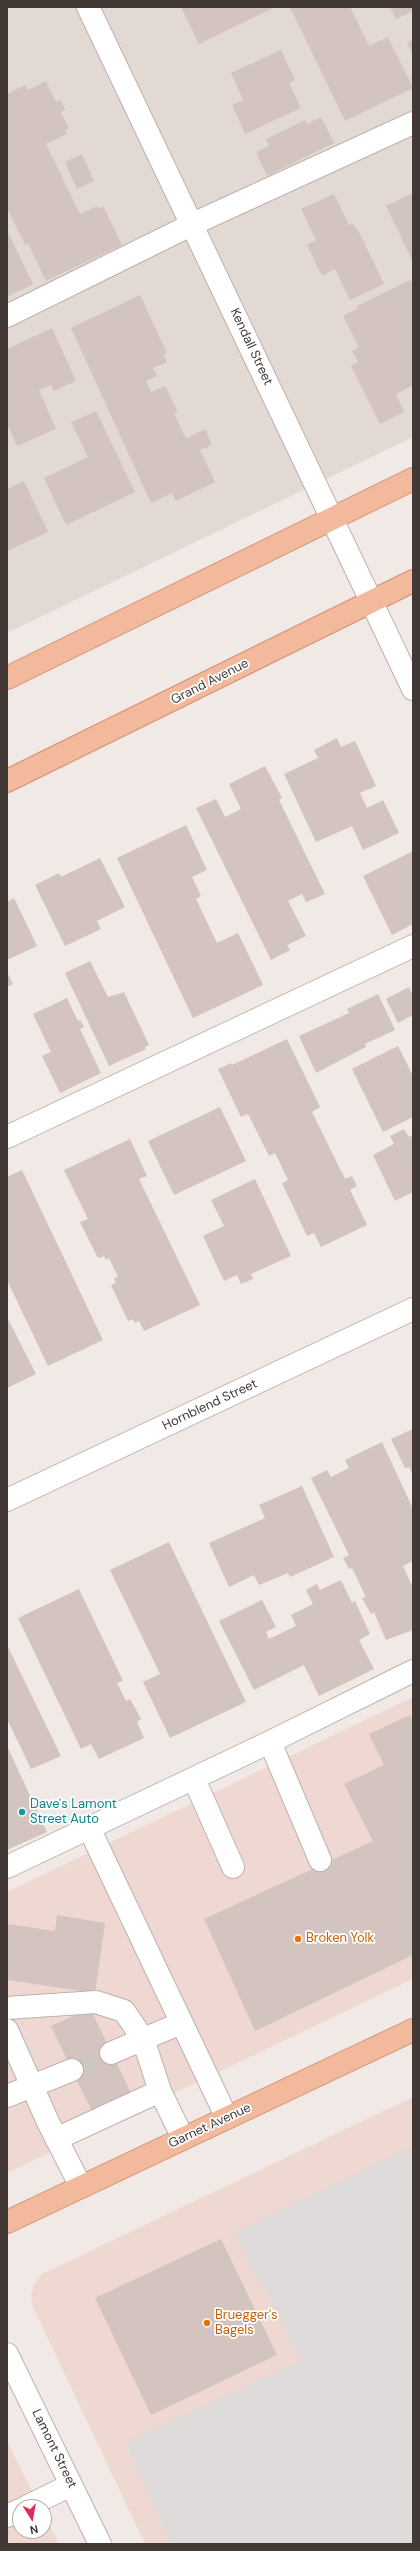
<!DOCTYPE html>
<style>
body{margin:0}
#map{position:relative;width:420px;height:2551px;overflow:hidden;background:#f0e9e5;font-family:"DM Sans",sans-serif}
canvas{display:block}
.frame{position:absolute;inset:0;border:8px solid #423835;pointer-events:none}
.north{position:absolute;left:12px;top:2499px;width:40px;height:40px;box-sizing:border-box;background:#fff;border:1px solid #b3afae;border-radius:50%;rotate:169deg;font-size:11px;font-weight:700;line-height:16px;text-align:center;color:#423835}
.north::after{content:'';display:block;margin:auto;width:14px;height:18px;background:#e02d55;clip-path:polygon(50% 0,100% 100%,50% 72%,0 100%)}
</style>
<div id="map">
<canvas width="420" height="2551"></canvas>
<div class="frame"></div>
<div class="north">N</div>
</div>
<script>
const c = document.querySelector('canvas').getContext('2d');
c.lineJoin = 'round';
function fill(path, color) { c.fillStyle = color; c.fill(path, 'evenodd'); }
const poly = rows => new Path2D(rows.map(r => 'M' + r).join(''));
function trace(path, color, width, dash) { c.strokeStyle = color; c.lineWidth = width; c.lineCap = dash ? 'butt' : 'round'; c.setLineDash(dash || []); c.stroke(path); }
function write(font, color, halo, rows, align = 'center') {
  c.font = font + ' "DM Sans",sans-serif'; c.lineWidth = 3.5; c.setLineDash([]); c.textBaseline = 'middle'; c.strokeStyle = halo; c.fillStyle = color; for (const [text, x, y, turn = 0] of rows) {
    c.save(); c.translate(x, y); c.rotate((+turn || 0) * Math.PI / 180); c.textAlign = isNaN(turn) ? turn : align; if (halo) c.strokeText(text, 0, 0); c.fillText(text, 0, 0); c.restore();
  }
}
const residential = poly([
 [7,7,413,7,413,437,7,633]
]);
const commercial = poly([
 [413,1697,413,1979,7,2173,7,1892],
 [413,2097,413,2544,145,2544,33,2307,31,2296,34,2285,42,2274],
 [7,2441,40,2507,20,2507,20,2531,44,2531,44,2514,59,2544,7,2544]
]);
const parking = poly([
 [413,2146,413,2544,170,2544,125,2442,301,2361,234,2233]
]);
const building = poly([
 [181,7,275,7,199,44],
 [290,7,350,7,369,46,388,37,413,88,345,121],
 [390,7,413,7,413,11,396,19],
 [413,40,413,55,407,42],
 [281,50,295,80,289,83,301,108,245,134,232,105,243,100,231,73],
 [46,81,56,102,61,100,65,110,61,112,69,129,65,130,67,134,46,144,80,214,97,206,99,209,103,206,122,245,46,281,28,243,25,245,7,208,7,94,25,85,28,90],
 [321,117,334,143,267,176,256,152,269,146,266,139,305,120,307,124],
 [82,154,94,181,77,189,65,162],
 [413,193,413,262,386,206],
 [334,194,349,225,352,223,359,232,384,284,350,300,335,269,322,276,307,245,316,240,301,209],
 [7,230,33,284,7,297],
 [410,280,413,285,413,385,396,394,404,412,380,424,351,366,358,362,352,351,359,347,343,316,358,308,357,306],
 [140,295,167,353,163,355,167,362,153,368,157,376,146,381,151,392,165,386,178,412,174,413,186,439,205,429,212,445,200,450,215,482,176,501,172,493,151,503,71,328],
 [52,328,76,381,54,391,51,385,39,390,56,429,17,446,7,424,7,349],
 [96,411,135,492,66,525,44,478,88,457,71,422],
 [24,481,48,532,7,551,7,489],
 [337,738,341,747,355,741,376,786,360,793,367,808,383,800,399,833,363,850,352,826,316,842,284,774,318,758,314,750],
 [265,766,282,798,279,800,325,894,306,902,302,894,288,901,306,936,287,945,290,950,271,960,196,808,216,799,225,817,241,809,229,784],
 [186,825,207,870,192,877,201,896,196,899,217,943,238,933,263,985,193,1018,117,858],
 [413,851,413,924,392,935,363,876],
 [100,858,125,907,97,921,101,929,65,946,35,885,59,873,61,877],
 [14,898,37,946,7,960,7,902],
 [90,961,108,997,124,992,149,1045,145,1047,146,1049,109,1066,65,973],
 [7,972,13,984,7,987],
 [409,987,413,996,413,1015,398,1023,386,999],
 [378,994,395,1030,365,1044,366,1047,316,1073,299,1036,349,1013,347,1009],
 [67,998,78,1021,80,1020,84,1027,80,1029,101,1073,60,1093,42,1056,51,1052,33,1014],
 [287,1039,320,1107,312,1112,345,1179,352,1176,357,1186,350,1190,367,1225,321,1247,314,1233,307,1236,282,1183,288,1180,275,1153,269,1156,248,1114,241,1117,218,1069,231,1063,232,1065],
 [398,1046,413,1076,413,1117,383,1132,352,1069],
 [220,1107,246,1161,174,1195,148,1141],
 [404,1129,409,1137,413,1135,413,1192,395,1201,373,1155,394,1144,390,1136],
 [130,1139,147,1176,139,1179,200,1305,144,1331,139,1321,135,1323,133,1319,128,1321,111,1285,116,1283,114,1278,118,1277,109,1258,106,1260,104,1256,98,1258,80,1222,88,1219,64,1170],
 [22,1170,103,1340,48,1366,7,1280,7,1177],
 [255,1179,291,1256,251,1274,253,1279,241,1284,237,1275,224,1281,203,1236,224,1226,211,1200],
 [7,1317,36,1374,7,1388],
 [413,1429,413,1476,409,1467,405,1468,391,1439],
 [382,1442,413,1509,413,1561,403,1566,413,1588,413,1630,386,1640,374,1612,371,1614,362,1598,366,1597,352,1568,349,1569,343,1558,349,1555,311,1478,327,1470,331,1477,349,1468,345,1460],
 [302,1486,334,1557,290,1577,288,1573,259,1585,254,1575,229,1587,209,1543,265,1518,259,1505],
 [169,1542,246,1702,170,1738,143,1682,160,1674,110,1570],
 [341,1580,352,1603,355,1601,370,1634,359,1640,374,1669,319,1696,304,1665,254,1690,219,1621,262,1600,276,1627,266,1632,269,1639,296,1626,291,1615,313,1604,306,1590,317,1584,320,1590],
 [79,1589,123,1681,117,1683,126,1701,130,1699,141,1719,137,1722,144,1738,99,1759,91,1744,81,1749,18,1618],
 [7,1645,61,1756,31,1769,7,1719],
 [410,1715,413,1721,413,1955,255,2031,204,1919,373,1841,344,1784,384,1765,369,1734],
 [7,1746,47,1832,7,1850],
 [57,1915,105,1923,95,1993,7,1980,7,1924,55,1931],
 [90,2008,131,2093,92,2112,51,2026],
 [221,2239,277,2355,151,2415,95,2298]
]);
const minorTunnel = poly([
 [72,2070,111,2053]
]);
const minor = poly([
 [88,7,413,689],
 [7,316,193,224,413,123],
 [7,1137,413,946],
 [7,1500,413,1309],
 [270,1742,320,1860],
 [194,1779,233,1867],
 [89,1828,227,2118],
 [7,1867,270,1742,413,1671],
 [7,2008,96,2002,124,2011,143,2039,160,2091,56,2139],
 [7,2030,48,2122,81,2187],
 [111,2053,181,2023],
 [160,2091,183,2138],
 [7,2096,72,2070],
 [7,2354,100,2544],
 [26,2507,71,2485],
 [7,2516,20,2510]
]);
const major = poly([
 [7,678,413,479],
 [7,781,413,581],
 [7,2222,413,2030]
]);
const markers = [
 [22,1812,4,"#0f9aa8"],
 [298,1939,4,"#e8710a"],
 [207,2323,4,"#e8710a"]
];
const streetNames = [
 ["Kendall Street",251,347,65],
 ["Grand Avenue",210,682,-27],
 ["Hornblend Street",210,1405,-25],
 ["Garnet Avenue",210,2126,-25],
 ["Lamont Street",54,2449,64]
];
const cultureNames = [
 ["Dave's Lamont",30,1805],
 ["Street Auto",30,1820]
];
const foodNames = [
 ["Broken Yolk",306,1939],
 ["Bruegger's",215,2316],
 ["Bagels",215,2331]
];
fill(residential, '#e3d9d4');
fill(commercial, '#f0d8d2');
fill(parking, '#dedbda');
fill(building, '#d3c4bf');
trace(minorTunnel, '#cdc6c2', 22, [22, 11]);
trace(minor, '#bdb1ac', 24);
trace(major, '#d4906f', 24);
trace(minor, '#fff', 22);
trace(major, '#f2b99d', 22);
for (const [x, y, r, color] of markers) { const dot = new Path2D(); dot.arc(x, y, r, 0, 2 * Math.PI); c.fillStyle = color; c.fill(dot); trace(dot, '#fff', 1.5); }
write('13px', '#423835', '#fff', streetNames);
write('13px', '#0d838f', '#fff', cultureNames, 'left');
write('13px', '#c56008', '#fff', foodNames, 'left');
</script>
